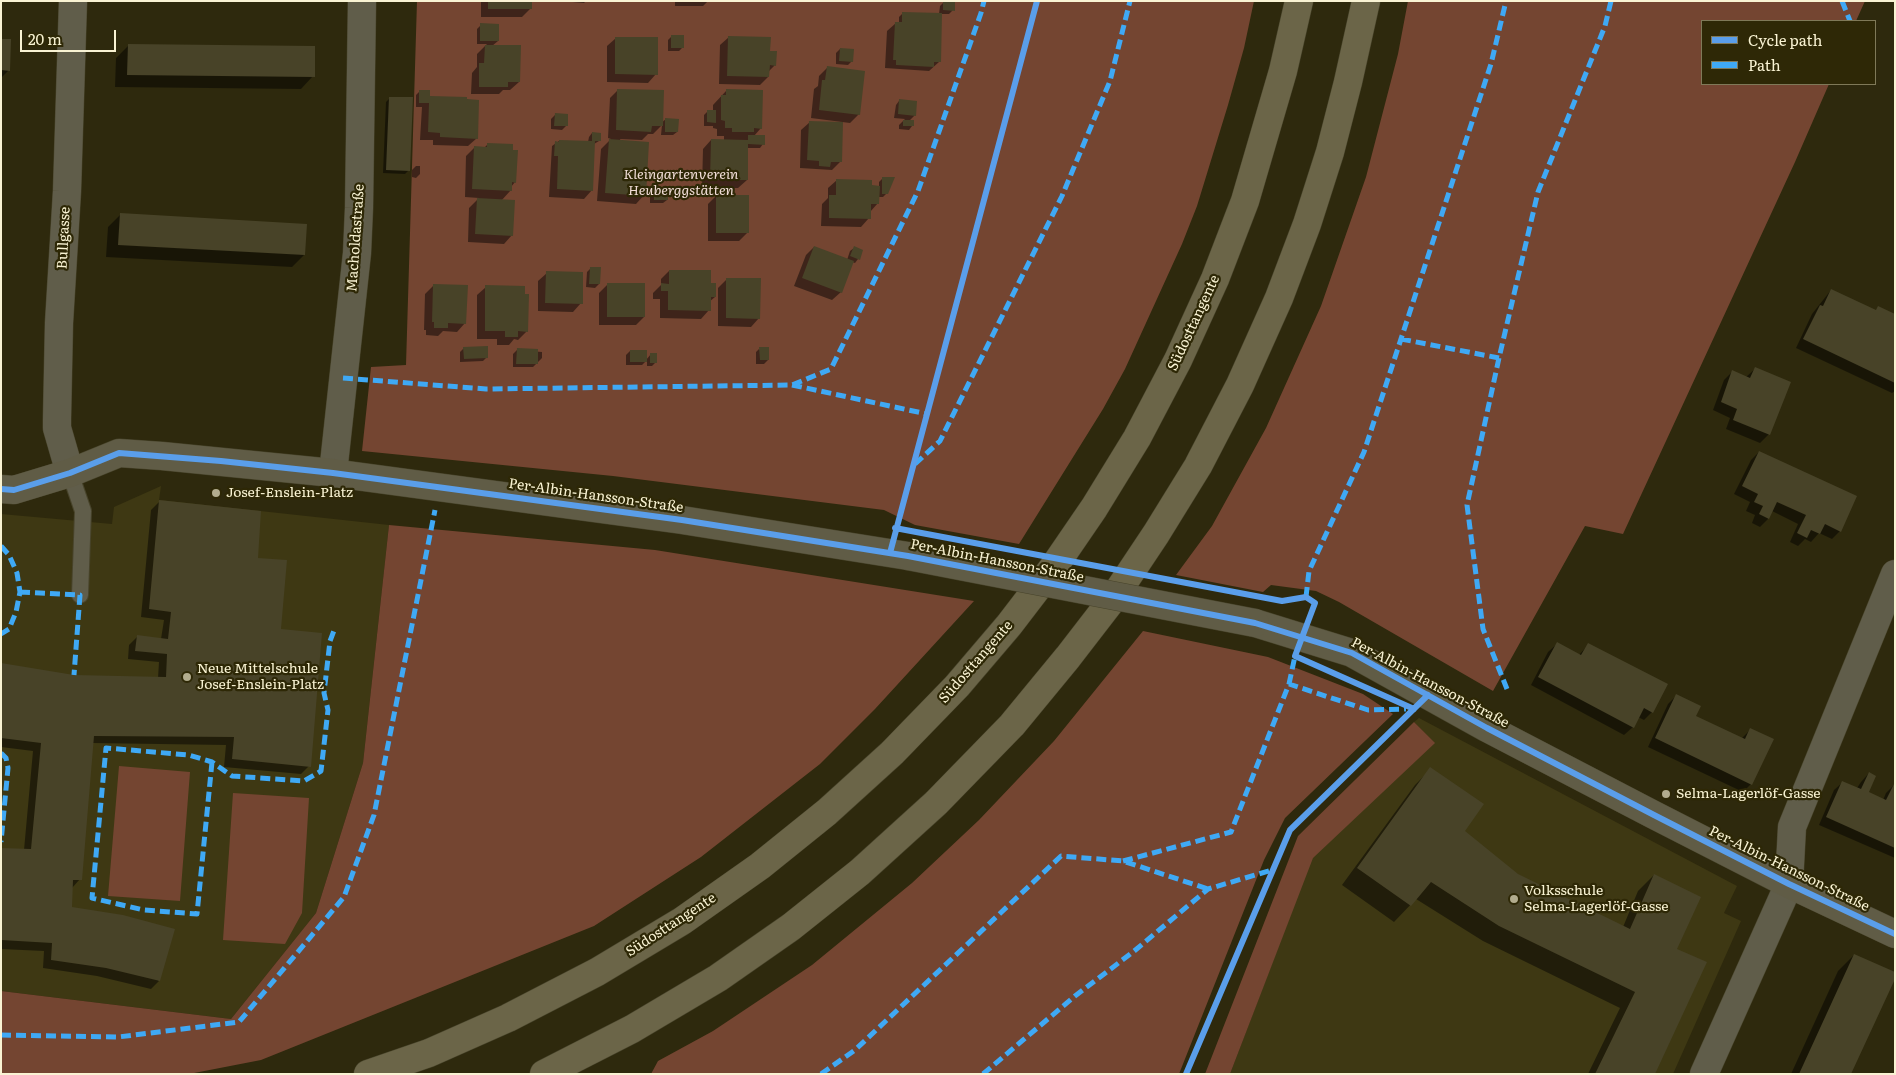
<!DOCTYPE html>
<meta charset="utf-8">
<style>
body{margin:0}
#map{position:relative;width:1896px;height:1075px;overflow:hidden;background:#2e290d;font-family:Literata,serif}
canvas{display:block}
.frame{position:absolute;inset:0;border:2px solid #f9f3d3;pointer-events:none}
.legend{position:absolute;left:1701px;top:20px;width:175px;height:65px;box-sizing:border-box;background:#2e2806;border:1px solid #7f7958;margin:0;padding:6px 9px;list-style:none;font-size:15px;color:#f9f3d3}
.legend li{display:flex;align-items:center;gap:10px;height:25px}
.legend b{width:25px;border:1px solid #7f7958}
.scale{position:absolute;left:20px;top:30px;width:96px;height:22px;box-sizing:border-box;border:2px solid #f9f3d3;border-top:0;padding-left:6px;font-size:15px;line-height:18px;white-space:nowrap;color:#f9f3d3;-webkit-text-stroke:4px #2e2806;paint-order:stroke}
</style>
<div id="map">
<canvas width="1896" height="1075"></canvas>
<div class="frame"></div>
<ul class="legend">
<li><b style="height:6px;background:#5a9eea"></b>Cycle path</li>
<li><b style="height:6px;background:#3fa9f5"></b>Path</li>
</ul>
<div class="scale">20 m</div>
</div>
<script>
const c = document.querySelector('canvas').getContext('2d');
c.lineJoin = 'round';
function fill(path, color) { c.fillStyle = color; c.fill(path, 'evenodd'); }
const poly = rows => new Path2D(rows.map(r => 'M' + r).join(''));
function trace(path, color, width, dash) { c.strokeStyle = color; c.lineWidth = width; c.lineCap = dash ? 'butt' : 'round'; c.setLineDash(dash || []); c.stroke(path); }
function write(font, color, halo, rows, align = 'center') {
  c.font = font + ' Literata,serif'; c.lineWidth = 4.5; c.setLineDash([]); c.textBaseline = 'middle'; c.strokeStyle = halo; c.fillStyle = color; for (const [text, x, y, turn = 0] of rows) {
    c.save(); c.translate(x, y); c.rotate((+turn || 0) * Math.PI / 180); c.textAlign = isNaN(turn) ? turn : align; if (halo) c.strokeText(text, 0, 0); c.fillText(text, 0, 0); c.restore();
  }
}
const built = poly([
 [161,486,159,500,389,525,363,763,316,913,231,1019,1,991,1,514,112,524,114,507],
 [1419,718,1737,886,1724,913,1741,921,1673,1074,1230,1074,1312,858,1434,743,1414,722]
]);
const green = poly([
 [417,1,1254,1,1244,48,1228,105,1197,206,1182,244,1125,369,1103,409,1019,544,915,525,884,510,613,476,362,451,371,367,406,365],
 [1408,1,1865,1,1856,21,1702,21,1702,84,1829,84,1795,162,1623,534,1585,526,1493,691,1339,602,1316,591,1271,585,1263,592,1176,575,1212,526,1266,428,1321,306,1366,177,1398,54],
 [389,525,655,550,974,601,875,709,820,764,701,857,594,926,261,1060,189,1074,1,1074,1,991,231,1019,316,913,363,763],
 [1143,631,1268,657,1363,694,1393,714,1285,818,1264,860,1179,1074,651,1074,658,1061,713,1031,812,965,912,883,979,820,1054,741],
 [1414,722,1435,743,1313,858,1230,1074,1205,1074,1298,836],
 [119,766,190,772,180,901,108,896],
 [233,793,309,798,302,913,285,944,223,940]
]);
const shadow = poly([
 [481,1,530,1,530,9,522,17,481,17],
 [561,1,586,1,584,3],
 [675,1,708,1,703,6,675,6],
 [944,2,953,10,949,14,941,14,939,62,929,71,885,68,887,31,896,23,899,23,899,17,903,13,939,14,940,6],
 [481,25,498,41,492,46,519,82,510,90,503,90,499,94,471,94,472,73,477,67,477,54,487,44,477,44,477,29],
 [672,36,682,48,679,51,668,51,668,40],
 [729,37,775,65,768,72,768,77,760,85,719,84,720,45],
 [616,38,656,74,648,83,607,82,607,46],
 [1,40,9,70,1,78],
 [128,46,313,76,301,89,115,87,116,58],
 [840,49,852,61,848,65,836,64,836,53],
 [827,68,859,114,850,123,811,118,814,89,818,86,819,76],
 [618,90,661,123,666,119,677,132,673,135,661,135,662,125,653,134,648,134,642,140,620,139,644,195,636,204,597,201,601,149,611,139,608,138,610,98],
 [420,91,428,99,477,138,468,146,433,145,433,140,420,140,422,107,416,107,416,95],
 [726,91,761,128,754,136,763,144,760,148,747,148,747,180,738,188,702,188,703,149,711,140,724,140,724,136,717,136,717,129,713,128,713,126,704,126,704,115,708,111,713,111,713,105],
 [390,98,409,170,405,174,383,173,386,102],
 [899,101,915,115,909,121,912,126,909,130,899,129,899,125,905,119,894,118,896,105],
 [555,115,566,126,562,130,551,129,551,119],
 [810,122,840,162,832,170,800,168,801,130],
 [592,133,599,141,594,144,592,190,584,199,549,197,552,146,559,141,588,142,589,137],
 [487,145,515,182,511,187,511,190,501,201,512,235,504,244,468,242,469,208,479,198,465,197,466,156,475,147,484,148],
 [416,166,420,166,420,174,416,178,412,177,412,170],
 [883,178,887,193,883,197,878,197,878,203,870,212,869,218,861,227,821,226,822,204,828,198,828,188,837,180,879,187,879,182],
 [654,188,667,200,663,203,650,203,650,192],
 [716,196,748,232,739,241,708,241,708,204],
 [120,215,304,255,292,267,106,257,108,227],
 [814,247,847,260,850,251,854,248,858,259,855,263,852,262,841,292,832,300,794,286,806,255],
 [591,268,599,284,595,288,586,287,587,272],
 [669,271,710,284,715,297,709,302,709,310,701,319,660,318,660,299,653,299,653,293,661,285,661,279],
 [547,273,581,303,573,312,538,311,538,281],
 [726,280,759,318,751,327,718,326,718,288],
 [608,284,644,317,636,325,599,325,599,293],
 [434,285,465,323,457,332,443,331,438,336,426,335,426,330,424,330,425,294],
 [486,287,527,331,518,340,514,339,509,345,497,345,497,339,477,339,477,295],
 [1831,290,1875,311,1895,316,1895,391,1892,393,1796,348,1812,314],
 [464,348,487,357,483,361,460,362,460,352],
 [759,349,768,360,764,364,756,364,756,352],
 [517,350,542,352,542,358,533,367,513,367,513,354],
 [630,351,646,360,651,354,656,362,652,366,647,366,647,360,642,365,626,365,626,355],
 [1755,369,1790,383,1769,434,1760,443,1726,429,1730,418,1713,410,1724,380,1732,372,1746,377],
 [1759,452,1840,531,1832,539,1819,533,1811,542,1805,539,1798,546,1790,542,1798,524,1772,511,1768,519,1760,527,1752,523,1755,515,1746,511,1750,502,1734,494,1751,460],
 [160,501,256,559,280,630,309,766,301,774,224,767,226,745,92,743,80,879,72,888,70,909,159,981,151,989,97,976,43,968,44,951,1,949,1,850,24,850,33,751,1,747,1,665,58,674,89,677,158,678,159,662,128,659,129,645,137,637,161,639,164,620,141,617,151,510],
 [1557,644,1579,655,1588,645,1652,712,1644,720,1638,717,1633,727,1624,735,1531,685,1548,652],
 [1676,696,1695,717,1741,739,1751,729,1751,784,1743,792,1648,747,1668,704],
 [1431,769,1463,832,1517,875,1623,927,1638,891,1654,875,1676,949,1654,1074,1588,1074,1620,1008,1483,941,1416,899,1394,922,1342,885,1415,785],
 [1869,773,1867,793,1883,800,1886,793,1894,785,1895,858,1819,825,1834,790,1843,782,1857,788,1861,782],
 [1854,955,1850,1074,1791,1074,1838,971]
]);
const building = poly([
 [488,1,532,1,532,9,488,9],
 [943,1,955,1,955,11,943,10],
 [902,12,942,13,941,62,934,62,934,67,896,65,896,60,893,60,895,22,902,22],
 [480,23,499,24,499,41,480,41],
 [671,35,684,35,684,48,671,48],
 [728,36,771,37,770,51,777,51,776,66,770,65,769,77,727,76],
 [615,37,658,37,658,75,615,74],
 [1,39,11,39,10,71,1,70],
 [128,44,315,46,315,77,127,75],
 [485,45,521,45,520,82,508,82,508,87,479,87,479,63,484,63],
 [840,48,854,49,853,62,839,61],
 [827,66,865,71,860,115,819,110,822,80,825,80],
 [617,89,664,90,663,126,652,126,651,132,616,130],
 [726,89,763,90,762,129,754,128,754,132,732,132,732,128,725,128,725,121,721,120,721,95,726,95],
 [419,90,430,90,430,96,467,97,467,99,479,100,478,139,440,137,440,133,428,132,429,103,419,103],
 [389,97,413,97,410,171,386,170],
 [899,99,917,101,916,116,898,114],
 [707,110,716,110,716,123,707,122],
 [555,113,568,114,568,126,554,126],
 [665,118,679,119,678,132,665,132],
 [903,120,914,120,914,126,903,126],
 [809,121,843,122,842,162,831,162,830,167,819,166,819,161,807,160],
 [592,132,601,133,601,141,595,141,593,191,557,189,558,156,554,156,555,141,559,142,559,140,592,141],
 [748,135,765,135,765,145,748,144,748,180,710,180,711,139,748,140],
 [609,139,649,142,646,196,605,193],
 [487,143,513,144,513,150,518,150,516,183,512,182,512,191,472,189,474,146,487,147],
 [882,177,895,177,888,194,882,194],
 [836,179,872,180,872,185,880,186,879,204,871,204,871,219,829,218,829,195,836,195],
 [654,187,668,187,668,200,654,200],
 [716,195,749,195,749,233,716,233],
 [477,198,515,200,513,236,475,234],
 [120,213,307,224,305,255,118,245],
 [814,246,854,261,842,293,802,278],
 [854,246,863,250,860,260,850,256],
 [590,267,601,267,600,284,589,284],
 [669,270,711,270,711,283,716,283,716,297,711,297,711,311,668,310,668,291,661,291,661,283,669,284],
 [546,271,583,272,583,304,545,303],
 [726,278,761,278,760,319,726,318],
 [607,283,645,283,645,317,607,317],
 [433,284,468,285,466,324,448,323,448,328,434,328,434,322,432,322],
 [485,285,525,286,525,294,529,294,528,332,518,331,518,337,505,337,505,331,485,331],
 [1831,289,1876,310,1878,306,1895,314,1895,383,1803,339,1820,305,1823,306],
 [488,346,488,358,464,359,463,347],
 [759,347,769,347,769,360,760,360],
 [517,348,538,349,538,364,516,364],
 [630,350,647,350,647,362,630,362],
 [650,353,657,353,657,363,650,363],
 [1755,367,1791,382,1770,435,1733,420,1737,409,1721,402,1732,370,1750,378],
 [1759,451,1857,496,1841,532,1825,524,1820,534,1811,530,1807,538,1797,533,1806,515,1777,502,1769,519,1759,514,1763,506,1754,502,1758,494,1742,486],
 [159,500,261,511,258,558,287,560,281,629,322,633,311,767,232,759,234,737,94,736,82,880,73,880,72,907,123,915,175,929,160,981,106,968,51,960,52,943,1,940,1,848,31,849,41,743,1,738,1,663,74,675,166,677,167,654,135,651,137,635,168,639,171,612,149,609],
 [1557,642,1581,655,1588,643,1668,684,1653,713,1644,708,1634,728,1538,677],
 [1676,694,1701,706,1696,716,1745,739,1750,728,1774,739,1752,785,1655,738],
 [1430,767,1484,804,1465,831,1518,874,1630,929,1654,874,1701,897,1677,949,1707,962,1655,1074,1595,1074,1635,992,1499,926,1431,882,1411,906,1357,868],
 [1869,772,1876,776,1869,792,1886,800,1895,782,1895,848,1826,817,1842,781,1861,789],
 [1854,954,1895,972,1895,979,1851,1074,1799,1074]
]);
const lane = poly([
 [70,473,83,511,80,595]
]);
const street = poly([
 [70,473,57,428,57,419,59,323,67,191,73,1],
 [333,473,357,253,359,208,362,1],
 [1704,1074,1789,884,1792,827,1895,574]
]);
const secondary = poly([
 [1,489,14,490,70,473,119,453,162,456,333,473,682,520,908,556],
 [1255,623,1352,653,1487,728,1654,815,1789,884,1895,934]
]);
const highway = poly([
 [368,1074,429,1053,508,1018,597,972,682,921,760,866,827,812,892,753,957,686,1009,625,1055,565,1094,508,1137,438,1178,360,1215,279,1245,201,1283,71,1299,1],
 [544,1074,632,1029,718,978,791,927,860,872,936,803,1012,725,1068,657,1112,600,1156,534,1198,466,1240,385,1279,298,1307,224,1330,152,1348,82,1366,1]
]);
const secondaryBridge = poly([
 [908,556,1255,623]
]);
const quiet = poly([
 [1842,1,1850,21],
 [1401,339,1499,358],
 [343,378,486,389,792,385,831,369,918,191,981,13,984,1],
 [792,385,927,414],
 [915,464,940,441,1062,196,1110,81,1130,1],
 [1,546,9,555,17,573,20,592,16,612,9,629,1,634],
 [20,592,80,595,74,675],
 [1306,597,1309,571,1364,452,1491,64,1506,1],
 [1289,684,1295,656],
 [1507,689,1483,629,1467,505,1499,358,1538,192,1605,26,1611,1],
 [1,753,6,758,8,768,1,842],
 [212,762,197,914,144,910,92,898,106,748,189,755,212,762,232,776,304,781,321,771,328,710,324,693,330,641,335,628],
 [1123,861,1231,832,1289,684,1368,710,1406,709],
 [1,1035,118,1037,239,1022,344,897,374,815,435,510],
 [821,1074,855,1050,1061,856,1123,861,1208,889],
 [983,1074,1075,996,1133,952,1208,889,1272,870]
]);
const cycleway = poly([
 [1,489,14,490,70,473,119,453,221,461,333,473,682,520,908,556,1255,623,1352,653,1487,728,1654,815,1789,884,1895,934],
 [895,528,1282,601,1306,597,1315,603,1295,656,1414,709],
 [890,553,1037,1],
 [1186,1074,1290,830,1428,695]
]);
const markers = [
 [216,493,5,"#b2ac8e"],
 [187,677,5,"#b2ac8e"],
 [1666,794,5,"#b2ac8e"],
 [1514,899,5,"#b2ac8e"]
];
const parkNames = [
 ["Kleingartenverein",681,175],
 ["Heuberggstätten",681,191]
];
const streetNames = [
 ["Bullgasse",64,238,-87],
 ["Macholdastraße",356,238,-86],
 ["Südosttangente",1194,323,-65],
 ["Per-Albin-Hansson-Straße",596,496,8],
 ["Per-Albin-Hansson-Straße",997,561,11],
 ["Südosttangente",976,662,-49],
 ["Per-Albin-Hansson-Straße",1430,683,28],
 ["Per-Albin-Hansson-Straße",1789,869,26],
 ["Südosttangente",671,925,-33]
];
const poiNames = [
 ["Josef-Enslein-Platz",226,493],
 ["Neue Mittelschule",197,669],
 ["Josef-Enslein-Platz",197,685],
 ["Selma-Lagerlöf-Gasse",1676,794],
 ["Volksschule",1524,891],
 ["Selma-Lagerlöf-Gasse",1524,907]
];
fill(built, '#3e3813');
fill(green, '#744531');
fill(shadow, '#0007');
fill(building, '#484328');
trace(lane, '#48442b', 18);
trace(street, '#48442b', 29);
trace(secondary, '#48442b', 29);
trace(highway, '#48442b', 29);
trace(lane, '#605d4a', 16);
trace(street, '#605d4a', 28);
trace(secondary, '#605c46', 28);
trace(highway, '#6b6548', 28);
trace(secondaryBridge, '#48442b', 29, []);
trace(secondaryBridge, '#605c46', 28);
trace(quiet, '#3fa9f5', 5, [10, 5]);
trace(cycleway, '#5a9eea', 6);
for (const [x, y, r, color] of markers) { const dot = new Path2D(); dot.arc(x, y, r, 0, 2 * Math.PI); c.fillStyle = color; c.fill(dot); trace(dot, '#2e2806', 2); }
write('italic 14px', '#f1ddd7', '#2e2806', parkNames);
write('14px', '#f9f3d3', '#2e2806', streetNames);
write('14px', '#f9f3d3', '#2e2806', poiNames, 'left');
</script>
